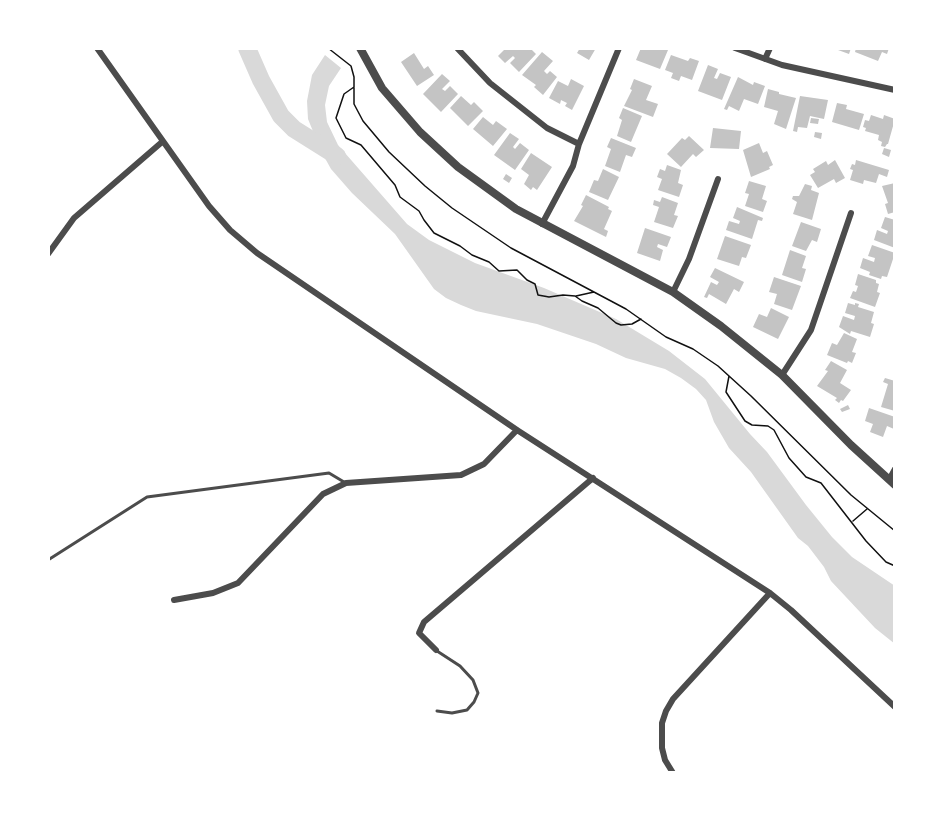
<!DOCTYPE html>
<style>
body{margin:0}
#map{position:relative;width:943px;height:821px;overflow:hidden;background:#fff;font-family:Arial,sans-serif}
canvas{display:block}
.frame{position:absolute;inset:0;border:50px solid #fff;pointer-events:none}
</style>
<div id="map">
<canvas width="943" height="821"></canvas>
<div class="frame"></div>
</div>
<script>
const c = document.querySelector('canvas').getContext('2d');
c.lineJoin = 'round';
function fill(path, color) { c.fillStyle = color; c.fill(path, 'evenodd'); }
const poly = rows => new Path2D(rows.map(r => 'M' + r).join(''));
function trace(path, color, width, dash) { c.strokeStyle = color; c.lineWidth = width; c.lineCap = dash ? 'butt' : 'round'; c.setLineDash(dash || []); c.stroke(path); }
const water = poly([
 [325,55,341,68,329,86,325,105,327,122,338,145,407,224,429,240,475,263,544,288,616,319,669,351,705,379,750,434,767,452,806,505,832,537,852,557,895,586,895,644,875,628,831,581,824,567,808,546,798,538,751,472,729,448,714,422,706,400,696,389,681,378,665,369,626,358,596,344,537,324,476,311,461,305,446,298,434,289,395,234,352,193,331,169,321,151,308,119,307,101,312,75]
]);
const river = poly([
 [247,48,261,80,281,116,294,129,337,156]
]);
const building = poly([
 [506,48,530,48,536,54,519,72,510,63,515,58,513,56,505,63,498,56],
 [580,48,596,48,589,60,577,53],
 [641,48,668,50,660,69,636,60],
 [839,48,851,48,849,54,838,50],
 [856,48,889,48,887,54,882,52,878,61,855,52],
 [542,52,553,61,544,71,547,74,550,71,557,77,543,95,534,87,536,85,522,75],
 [414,53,424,69,428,66,434,75,417,86,401,62],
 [671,55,688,61,690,58,699,61,692,80,681,76,679,81,671,78,673,73,665,70],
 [708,65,718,69,714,78,717,79,720,73,731,77,722,100,698,91],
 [442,74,450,81,442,89,445,91,450,86,458,94,441,112,423,94],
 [738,77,753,85,754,82,765,86,758,104,744,99,739,111,729,106,727,110,724,109],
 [571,79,584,86,572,110,565,106,567,103,561,100,560,104,549,98,558,81,568,86],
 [634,79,652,86,646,100,658,104,653,117,624,106,632,90,630,89],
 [768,89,779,92,779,94,796,98,786,129,774,124,778,111,764,107],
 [461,96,471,105,474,102,483,111,468,126,450,108],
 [800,96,828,100,824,119,810,116,807,128,798,127,797,132,793,131],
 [837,103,847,105,846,109,864,114,859,130,832,122],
 [623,108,642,116,631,142,617,136,622,120,619,118],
 [871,115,883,119,884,115,895,119,888,144,887,144,885,147,881,146,882,142,878,140,879,135,865,131,866,128,863,127,865,120,869,121],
 [483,117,493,125,496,121,507,129,493,146,473,129],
 [811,118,819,119,818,124,810,123],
 [713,128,741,131,739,149,710,148],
 [815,132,822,133,821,139,814,137],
 [510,133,519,139,513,147,515,149,520,143,529,150,515,170,494,155],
 [689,136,704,150,696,157,693,154,681,167,667,154,682,138,685,140],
 [611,138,636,148,632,157,626,155,620,172,605,166,611,149,607,147],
 [759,143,763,153,767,151,773,165,769,167,770,169,751,177,743,150],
 [884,148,891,150,889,157,882,154],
 [531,153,552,167,537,190,533,187,531,190,524,184,529,175,521,169],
 [835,160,845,178,836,183,834,179,818,188,810,175,815,172,813,169,826,161,828,165],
 [856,160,889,170,887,177,879,174,876,183,864,180,863,184,850,180,853,170,850,169,852,164,855,165],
 [667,165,681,170,678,183,683,185,679,197,658,190,662,179,657,177,660,169,665,171],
 [603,169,619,177,608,200,589,192,594,180,598,181],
 [506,174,512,178,509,183,503,179],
 [749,181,766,186,762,199,767,201,763,212,745,206,749,194,745,193],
 [895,183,895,212,888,214,885,204,888,203,882,186],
 [805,184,812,186,811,190,819,193,812,220,793,214,797,202,792,199,793,196,799,196],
 [586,195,609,207,608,209,612,211,604,229,608,231,606,237,574,221,583,206,581,205],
 [662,197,678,203,674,215,678,216,673,228,654,222,659,207,653,205,654,200,660,202],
 [737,207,763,218,762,221,758,220,752,239,726,230,729,221,739,224,740,221,733,218],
 [885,217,895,220,895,248,874,240,877,230,887,234,888,231,881,228],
 [801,222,821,229,817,242,812,240,806,251,792,246],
 [645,228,671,237,667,247,658,244,657,247,663,250,660,261,637,253],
 [725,236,751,245,746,258,742,257,739,266,717,259],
 [872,245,895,253,887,277,882,276,881,279,869,275,870,272,860,268,863,258,874,262,875,258,868,256],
 [790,250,806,256,802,268,806,269,802,282,782,275],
 [715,268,744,282,739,292,734,289,726,304,709,294,707,298,704,297,711,282,717,285,719,282,710,277],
 [858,274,876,280,876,283,879,284,877,292,880,293,875,307,850,298,853,291,856,292,858,286,855,285],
 [774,277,801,286,792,310,774,304,777,294,769,292],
 [848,303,855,305,855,303,859,304,858,307,874,312,871,323,874,324,870,337,851,331,850,334,839,327,843,316,854,320,855,316,845,313],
 [771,308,789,317,778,339,753,327,759,314,767,317],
 [844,333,857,339,852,352,856,353,852,363,848,361,847,363,827,355,832,343,837,345],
 [831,361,847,370,840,383,851,390,843,401,841,400,839,403,835,400,837,398,817,386,828,371,825,370],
 [885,378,895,381,895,411,881,407,888,384,883,382],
 [848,405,850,409,842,412,840,409],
 [869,408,895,417,894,429,887,426,883,437,870,432,873,424,865,421]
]);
const path = poly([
 [328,48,351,66,354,77,354,104,363,121,389,152,425,186,452,208,511,248,626,309,666,337,693,349,718,366,751,396,851,495,895,531],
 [354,87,344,94,336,118,346,138,361,145,395,185,400,197,419,211,424,220,434,233,460,246,472,255,489,262,499,271,517,270,527,280,535,284,538,295,549,297,563,295,575,296,582,301,598,308,616,323,621,325,632,324,641,319],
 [576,296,594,292],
 [729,376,726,392,745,421,752,425,768,426,774,430,789,458,806,477,821,483,866,541,886,562,895,566],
 [853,521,867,509]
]);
const service = poly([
 [48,560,147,497,329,473,344,482],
 [437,651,460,666,473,680,478,693,474,702,467,710,452,713,437,711]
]);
const minor = poly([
 [97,48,209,206,230,230,257,253,517,430,770,593,791,610,895,707],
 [457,48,490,83,547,128,579,144],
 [735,48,782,65,895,90],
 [765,59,770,48],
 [542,224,573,166,579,144,619,48],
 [48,254,74,218,162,142],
 [673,292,689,259,718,179],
 [782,375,811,330,851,213],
 [889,480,895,469],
 [174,600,213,593,238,583,323,494,346,483,461,475,484,464,517,430],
 [436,650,419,633,424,622,593,478],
 [673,773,665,760,662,748,662,723,666,711,673,699,770,593]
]);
const tertiary = poly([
 [360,48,382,88,420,132,458,167,516,209,673,292,721,326,782,375,851,445,895,485]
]);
fill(water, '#d9d9d9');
trace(river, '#d9d9d9', 18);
fill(building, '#c4c4c4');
trace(path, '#111', 1.5);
trace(service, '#4c4c4c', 3);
trace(minor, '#4c4c4c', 6);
trace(tertiary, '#4c4c4c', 8);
</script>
